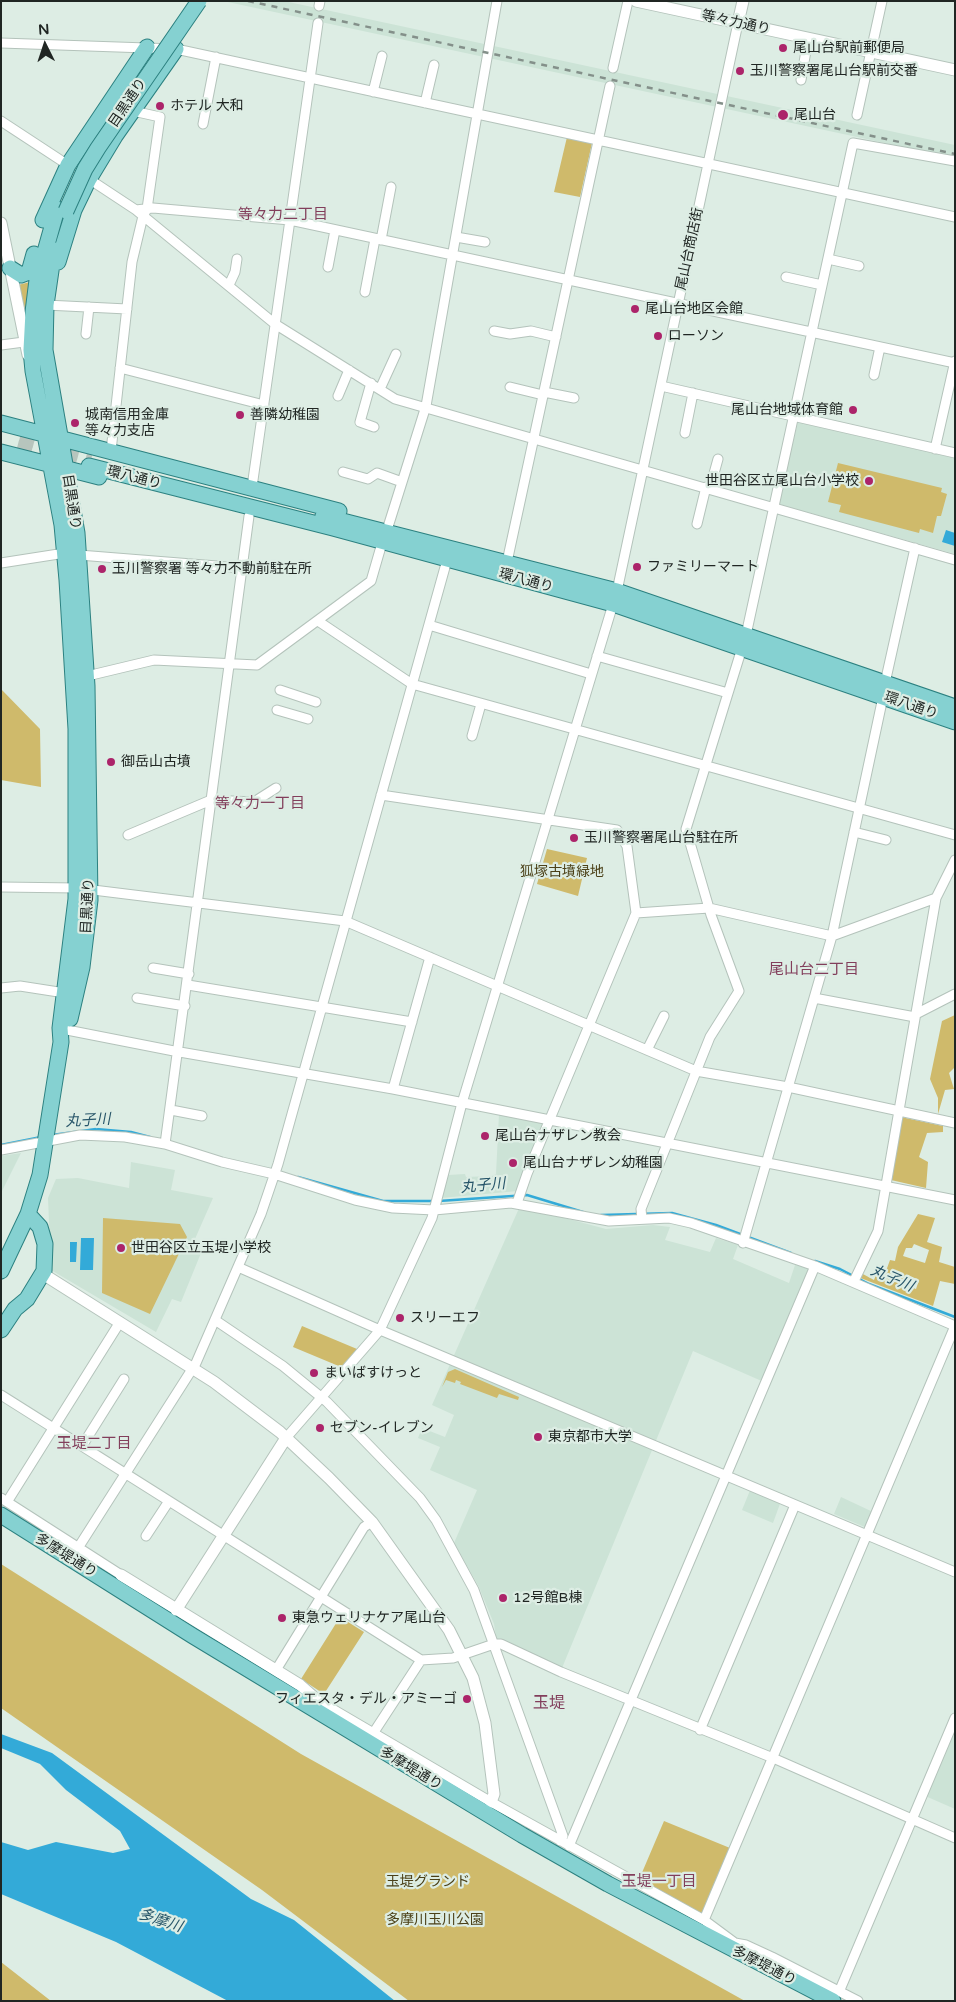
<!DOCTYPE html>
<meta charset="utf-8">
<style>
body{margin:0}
#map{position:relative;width:956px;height:2002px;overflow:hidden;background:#ddede4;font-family:"Varela Round",sans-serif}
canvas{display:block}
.frame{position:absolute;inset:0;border:2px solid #202623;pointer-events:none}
.north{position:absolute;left:20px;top:20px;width:50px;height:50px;-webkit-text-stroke:4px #ddede4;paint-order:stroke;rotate:356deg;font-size:14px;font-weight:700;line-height:20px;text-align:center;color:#202623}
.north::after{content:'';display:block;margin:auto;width:18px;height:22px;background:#202623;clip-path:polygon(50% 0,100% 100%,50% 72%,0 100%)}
</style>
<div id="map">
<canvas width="956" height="2002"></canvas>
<div class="frame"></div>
<div class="north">N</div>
</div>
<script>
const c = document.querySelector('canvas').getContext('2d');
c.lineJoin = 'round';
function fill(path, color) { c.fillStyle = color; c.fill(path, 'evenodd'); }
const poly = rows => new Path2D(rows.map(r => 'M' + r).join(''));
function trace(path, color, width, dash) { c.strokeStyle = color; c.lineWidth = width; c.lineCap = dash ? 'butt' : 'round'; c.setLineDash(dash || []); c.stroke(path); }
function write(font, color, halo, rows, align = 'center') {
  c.font = font + ' "Varela Round","Noto Sans JP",sans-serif'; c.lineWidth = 4.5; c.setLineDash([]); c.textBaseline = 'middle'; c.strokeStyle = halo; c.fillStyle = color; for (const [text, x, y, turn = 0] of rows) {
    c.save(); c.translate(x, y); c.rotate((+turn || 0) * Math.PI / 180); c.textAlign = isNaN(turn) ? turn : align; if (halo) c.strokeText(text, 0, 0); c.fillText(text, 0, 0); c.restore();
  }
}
const built = poly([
 [223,1,284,1,955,145,955,158],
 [798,422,955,458,955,554,778,504],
 [499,1114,545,1120,518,1191,441,1198,448,1175,465,1174,466,1177,492,1176,496,1174],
 [21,1153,1,1193,1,1156],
 [131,1162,175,1170,171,1190,213,1198,191,1248,201,1253,181,1302,172,1299,156,1332,51,1270,48,1198,56,1179,78,1178,129,1188],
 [520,1206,606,1229,653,1225,670,1227,665,1240,710,1252,716,1238,738,1245,733,1259,789,1283,795,1265,809,1269,810,1272,764,1382,693,1351,562,1668,499,1642,496,1637,494,1624,479,1587,454,1543,477,1490,430,1470,440,1447,418,1438,422,1428,445,1437,454,1415,432,1405],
 [751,1488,781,1501,773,1523,742,1510],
 [841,1497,873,1512,867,1528,834,1514],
 [950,1732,955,1734,955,1809,923,1795]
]);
const green = poly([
 [567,137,592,143,580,197,554,192],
 [30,282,27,322,18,285],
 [838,463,942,488,941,492,947,494,941,516,937,516,933,533,920,529,919,533,839,512,841,505,828,502],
 [1,689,40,729,41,787,1,780],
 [547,849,587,858,578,896,537,884],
 [955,1015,955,1067,949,1073,954,1089,945,1090,938,1114,938,1098,930,1079,942,1021],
 [901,1117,943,1126,943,1132,927,1133,919,1157,928,1162,926,1188,891,1180],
 [918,1214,935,1218,927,1242,942,1247,939,1262,955,1267,955,1284,940,1281,933,1306,858,1277,861,1273,874,1280,878,1270,886,1271,890,1260,895,1261,898,1247],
 [914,1244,929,1250,925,1263,903,1256,906,1248,912,1248],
 [908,1275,919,1280,916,1289,903,1284,905,1276],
 [103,1218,180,1224,187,1237,150,1314,102,1293],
 [302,1326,357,1349,341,1367,293,1347],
 [455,1369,519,1397,518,1400,499,1394,497,1398,460,1384,461,1382,456,1380,455,1383,446,1380,442,1387,448,1372],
 [1,1564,301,1754,745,2001,409,2001,262,1890,1,1708],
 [340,1617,364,1632,324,1694,301,1679],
 [664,1821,730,1848,703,1913,699,1914,638,1882],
 [1,1962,51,2001,1,2001]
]);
const water = poly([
 [946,530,955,533,955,546,942,542],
 [81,1238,94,1238,93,1270,80,1270],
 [70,1242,77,1242,76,1262,70,1262],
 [1,1734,52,1753,251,1899,294,1920,395,2001,228,2001,116,1942,1,1894,1,1842,28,1850,56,1842,113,1853,130,1849,120,1831,66,1790,40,1764,1,1748]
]);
const stream = poly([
 [52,1135,96,1129,131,1132,150,1137],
 [1,1145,41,1137],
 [298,1177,383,1201,434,1201],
 [439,1201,527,1195,583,1212],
 [601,1215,672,1213,716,1225,791,1253],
 [815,1261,840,1269,869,1284,955,1317]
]);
const primaryTunnel = poly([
 [20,437,92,456],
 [17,448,89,466]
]);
const minor = poly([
 [319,6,320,1],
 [1,43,176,49,955,217],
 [613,68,628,1],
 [801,80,808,39],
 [373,92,382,56],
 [425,103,434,65],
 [857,115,882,1],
 [1,121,68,165],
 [203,124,216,57],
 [89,179,136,210,275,324,395,399,955,560],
 [136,210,153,208,290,220,955,363],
 [456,237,485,242],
 [381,240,391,187],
 [828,259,859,266],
 [328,267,335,230],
 [786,277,822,285],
 [229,285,235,272,237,259],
 [365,292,375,239],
 [46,305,127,309],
 [494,331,510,334,531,331,556,337],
 [86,334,89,307],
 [1,345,24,342],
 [120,368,264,405],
 [874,375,880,347],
 [371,383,360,422,374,427],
 [661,386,955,453],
 [510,387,543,395],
 [380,389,396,354],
 [544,392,574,398],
 [338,396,349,370],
 [685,433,693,393],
 [935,449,955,361],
 [111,451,132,262,143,216,147,209,160,117,133,111],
 [343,472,368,479,377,473,402,482],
 [252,487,318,23],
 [710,488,718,459],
 [697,524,706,487],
 [387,530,426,406,497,1],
 [79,555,242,568],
 [507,562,610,86],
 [1,563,65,553],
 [318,621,412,684,955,835],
 [429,625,591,674],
 [746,635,853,143,955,161],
 [597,656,728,693],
 [83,677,154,660,257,665,371,581,382,543],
 [885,683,915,548],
 [280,690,316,702],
 [277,710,308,719],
 [472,736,481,704],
 [381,795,617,830,627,846,636,913,527,1174,517,1203],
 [854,832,886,840],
 [128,835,211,800,254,802,276,788],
 [1,887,77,888,345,921,696,1071,788,1087,955,1123],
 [636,913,709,908,832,936,936,898],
 [153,968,189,974],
 [188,985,412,1022],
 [1,988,20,986,65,993],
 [137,998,185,1006],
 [814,998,915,1017],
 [916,1014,955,994],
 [67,1030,174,1051,393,1089,955,1200],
 [647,1050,664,1016],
 [393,1089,430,957],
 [171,1110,202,1116],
 [165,1144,249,516],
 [1,1150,80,1135,125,1137,165,1144,222,1162,274,1174,355,1200,393,1208,434,1210,511,1203,609,1221,669,1218,691,1223,815,1266,955,1326],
 [642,1219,641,1209,710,1037,739,991,711,915,686,829,742,648],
 [743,1243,832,936,883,697],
 [238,1267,380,1330,955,1572],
 [854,1281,878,1231,936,898,955,860],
 [215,1320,283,1366,327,1402,420,1498,436,1520,474,1590,563,1836,560,1841],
 [1,1395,421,1660,453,1658,494,1644,501,1644,561,1672,773,1758,955,1838],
 [286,1438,380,1330,432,1218,462,1103,617,591,738,23],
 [82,1446,124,1379],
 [1,1498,121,1575],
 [7,1502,120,1322],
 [146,1536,169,1501],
 [78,1548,196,1363,261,1214,278,1164,447,560],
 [276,1670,364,1527,372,1522],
 [317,1700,491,1802,704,1920,735,1943,733,1946],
 [700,1730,795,1505],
 [374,1732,421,1660],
 [569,1846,815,1266],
 [704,1920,955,1326],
 [735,1943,746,1945,772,1957,858,2001],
 [839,1992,955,1718]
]);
const tertiary = poly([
 [636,1,955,70],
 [738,23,743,1],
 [1,223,28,355],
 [43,1274,214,1382,280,1432,329,1478,372,1522,449,1630,473,1678,485,1723,494,1794,491,1802],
 [121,1575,300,1685,317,1700,312,1709],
 [176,1610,286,1438]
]);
const primary = poly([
 [43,220,68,165,147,47],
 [54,250,46,305,45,350,77,533,87,686,90,900,82,967,70,1019],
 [58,262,74,210,89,179,115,136,176,49],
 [10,268,21,275,29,272,34,254],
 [1,423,339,511],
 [1,452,99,477],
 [89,466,333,528,613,604,955,722],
 [323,516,617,591,955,707],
 [1,1271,28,1214,40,1175,61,1042,60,1028,76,899,76,729,67,580,62,525,33,371,31,350,33,312,37,280,57,209],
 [1,1330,15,1309,27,1299,44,1271,45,1244,40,1227,28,1214],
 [1,1515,193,1636,522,1835,608,1884,833,2001]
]);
const rail = poly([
 [248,1,955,154]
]);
const primaryBridge = poly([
 [66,211,85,169,98,148,199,1]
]);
const markers = [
 [783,48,5,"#ac246a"],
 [740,71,5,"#ac246a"],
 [160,106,5,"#ac246a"],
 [783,115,6,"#ac246a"],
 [635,309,5,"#ac246a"],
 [658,336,5,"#ac246a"],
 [853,410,5,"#ac246a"],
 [240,415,5,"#ac246a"],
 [75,423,5,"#ac246a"],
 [869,481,5,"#ac246a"],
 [637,567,5,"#ac246a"],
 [102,569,5,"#ac246a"],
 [111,762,5,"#ac246a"],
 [574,838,5,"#ac246a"],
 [485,1136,5,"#ac246a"],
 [513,1163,5,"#ac246a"],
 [121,1248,5,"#ac246a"],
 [400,1318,5,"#ac246a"],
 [314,1373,5,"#ac246a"],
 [320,1428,5,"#ac246a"],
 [538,1437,5,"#ac246a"],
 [503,1598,5,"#ac246a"],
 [282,1618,5,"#ac246a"],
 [467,1699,5,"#ac246a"]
];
const streetNames = [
 ["等々力通り",736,23,12],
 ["目黒通り",128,103,-56],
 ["尾山台商店街",690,249,-78],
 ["環八通り",134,478,14],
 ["目黒通り",71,502,81],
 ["環八通り",526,581,15],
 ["環八通り",911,706,19],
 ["目黒通り",88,906,-87],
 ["多摩堤通り",66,1556,32],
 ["多摩堤通り",411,1769,31],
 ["多摩堤通り",764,1966,27]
];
const poiNames = [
 ["尾山台駅前郵便局",793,48],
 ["玉川警察署尾山台駅前交番",750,71],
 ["ホテル 大和",170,106],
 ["尾山台",794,115],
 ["尾山台地区会館",645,309],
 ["ローソン",668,336],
 ["尾山台地域体育館",843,410,"right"],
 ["城南信用金庫",85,415],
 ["等々力支店",85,431],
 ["善隣幼稚園",250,415],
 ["世田谷区立尾山台小学校",859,481,"right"],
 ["ファミリーマート",647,567],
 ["玉川警察署 等々力不動前駐在所",112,569],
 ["御岳山古墳",121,762],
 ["玉川警察署尾山台駐在所",584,838],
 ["尾山台ナザレン教会",495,1136],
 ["尾山台ナザレン幼稚園",523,1163],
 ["世田谷区立玉堤小学校",131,1248],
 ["スリーエフ",410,1318],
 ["まいばすけっと",324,1373],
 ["セブン-イレブン",330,1428],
 ["東京都市大学",548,1437],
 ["12号館B棟",513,1598],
 ["東急ウェリナケア尾山台",292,1618],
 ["フィエスタ・デル・アミーゴ",457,1699,"right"]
];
const parkNames = [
 ["狐塚古墳緑地",562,872],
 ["玉堤グランド",428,1882],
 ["多摩川玉川公園",435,1920]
];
const neighbourhoodNames = [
 ["等々力二丁目",283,215],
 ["等々力一丁目",260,804],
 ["尾山台二丁目",814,970],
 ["玉堤二丁目",94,1444],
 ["玉堤一丁目",659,1882]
];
const waterNames = [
 ["丸子川",88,1121,-3],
 ["丸子川",483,1186,-5],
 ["丸子川",892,1279,23],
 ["多摩川",160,1921,18]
];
const quarterNames = [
 ["玉堤",549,1704]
];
fill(built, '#cce3d6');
fill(green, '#cfba6b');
fill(water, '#33aad8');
trace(stream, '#33aad8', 2.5);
trace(primaryTunnel, '#b7c5bd', 15, [15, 8]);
trace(minor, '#b4c3bb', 11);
trace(tertiary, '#b4c3bb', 13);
trace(primary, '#2c8180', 17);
trace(minor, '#fff', 9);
trace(tertiary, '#fff', 11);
trace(primary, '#85d1d1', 15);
trace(rail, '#84908a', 2.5, [6, 6]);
trace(primaryBridge, '#2c8180', 17, []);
trace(primaryBridge, '#85d1d1', 15);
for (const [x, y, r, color] of markers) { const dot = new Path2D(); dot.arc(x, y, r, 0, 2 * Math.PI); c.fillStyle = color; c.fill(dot); trace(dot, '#ddede4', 2); }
write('14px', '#202623', '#ddede4', streetNames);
write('14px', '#202623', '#ddede4', poiNames, 'left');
write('14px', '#4b4017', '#ddede4', parkNames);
write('15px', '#823e5b', '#ddede4', neighbourhoodNames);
write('italic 15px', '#275569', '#ddede4', waterNames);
write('16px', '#823e5b', '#ddede4', quarterNames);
</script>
